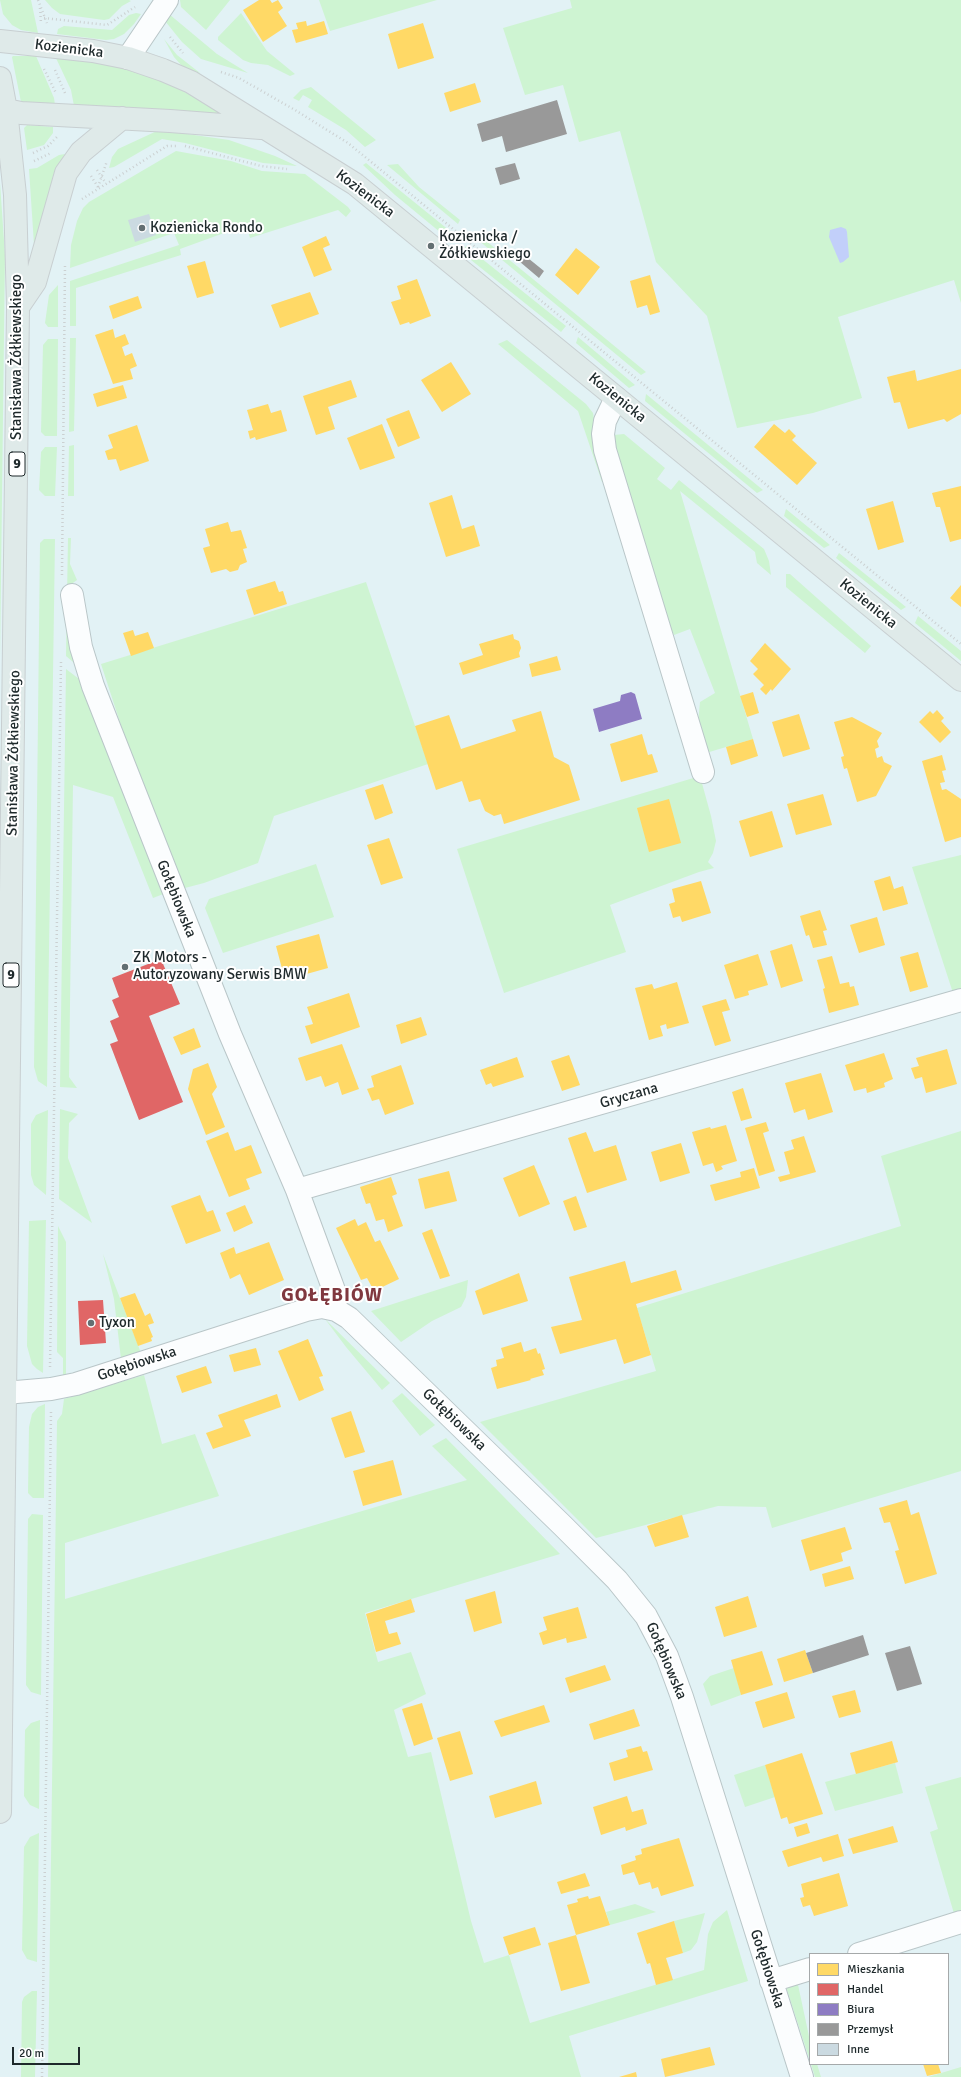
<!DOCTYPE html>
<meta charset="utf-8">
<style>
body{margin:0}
#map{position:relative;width:961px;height:2077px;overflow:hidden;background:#e2f2f5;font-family:Signika,sans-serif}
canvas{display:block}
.legend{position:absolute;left:809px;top:1953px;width:140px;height:112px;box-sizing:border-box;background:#fff;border:1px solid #a5a9aa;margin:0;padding:5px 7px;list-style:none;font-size:12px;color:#1e292b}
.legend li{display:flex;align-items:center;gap:8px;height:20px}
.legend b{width:20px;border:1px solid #a5a9aa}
.scale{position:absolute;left:12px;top:2047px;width:68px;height:18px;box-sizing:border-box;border:2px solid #1e292b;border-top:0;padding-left:5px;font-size:12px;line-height:14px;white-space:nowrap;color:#1e292b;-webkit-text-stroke:3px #fff;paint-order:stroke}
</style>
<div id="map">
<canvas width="961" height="2077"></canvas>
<ul class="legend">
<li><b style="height:11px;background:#ffd966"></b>Mieszkania</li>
<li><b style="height:11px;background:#e06666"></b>Handel</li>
<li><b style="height:11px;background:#8e7cc3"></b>Biura</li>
<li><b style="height:11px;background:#999"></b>Przemysł</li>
<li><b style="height:11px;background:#cbdae1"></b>Inne</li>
</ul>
<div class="scale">20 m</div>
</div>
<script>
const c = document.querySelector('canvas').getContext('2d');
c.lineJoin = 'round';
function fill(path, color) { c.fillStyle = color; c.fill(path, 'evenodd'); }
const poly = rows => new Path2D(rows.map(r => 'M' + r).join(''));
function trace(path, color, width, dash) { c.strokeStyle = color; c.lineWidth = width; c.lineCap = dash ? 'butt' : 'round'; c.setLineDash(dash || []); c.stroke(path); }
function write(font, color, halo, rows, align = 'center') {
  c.font = font + ' Signika,sans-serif'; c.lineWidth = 4; c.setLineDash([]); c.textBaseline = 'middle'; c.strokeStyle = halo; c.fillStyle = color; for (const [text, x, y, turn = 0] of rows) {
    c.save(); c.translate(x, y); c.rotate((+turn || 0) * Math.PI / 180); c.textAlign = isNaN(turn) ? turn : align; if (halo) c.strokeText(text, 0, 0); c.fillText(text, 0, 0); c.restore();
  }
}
const green = poly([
 [0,0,31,0,38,33,21,30,12,25,3,14],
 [45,0,129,0,131,1,122,6,109,19,104,20,60,14,52,8],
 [180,0,230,0,206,30,181,7],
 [319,0,437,0,330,31],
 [570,0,961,0,961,303,954,280,838,317,862,398,813,413,737,428,707,316,656,262,620,131,579,142,563,85,525,95,503,28,572,8],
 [136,13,141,14,134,24,124,34,114,39,106,40,57,34,58,29,64,26,112,30,129,15],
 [241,13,267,51,295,74,290,76,268,65,251,63,243,60,218,40,218,37],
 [169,14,217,54,248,73,201,59,182,42,165,21],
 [164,39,177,55,200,73,190,71,181,65,174,57],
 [13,56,36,56,54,98,55,105,23,103,21,102,12,57],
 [55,56,115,65,146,75,173,86,253,127,203,115,164,110,74,106,71,90],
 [311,87,376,140,365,147,346,130,308,107,312,100,303,95,299,101,293,98,301,90],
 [27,125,53,127,53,133,44,145,27,150,24,128],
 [159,130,229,140,275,156,297,166,263,163,185,143,162,139,114,167,109,168,112,157,118,149],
 [176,151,231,161,262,171,305,174,348,207,351,211,346,217,338,210,250,238,246,225,180,249,181,255,76,288,76,326,70,326,70,281,179,245,174,233,70,268,71,245,77,221,83,208,89,202],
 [65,154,59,164,35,260,29,169,37,168,59,155],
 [366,163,450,231,446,237,395,195,363,165],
 [398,164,419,187,460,220,458,224,387,165],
 [0,183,5,255,0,659],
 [475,232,544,288,646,372,641,375,472,235],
 [466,246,566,326,561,332,461,252],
 [58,285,58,327,48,327,45,323,49,295],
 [578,337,635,385,629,388,576,343],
 [70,338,76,338,74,431,69,432],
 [48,339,58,339,57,436,45,436,41,432,43,345],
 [507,340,586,404,593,413,605,481,602,482,578,411,498,344],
 [646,394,763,490,757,493,645,401],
 [624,434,665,468,657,479,671,490,679,480,764,549,769,561,771,575,757,563,755,552,680,491,753,739,706,753,698,723,700,702,715,693,690,629,674,635,664,615,610,446,614,435],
 [74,445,74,496,68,496,69,446],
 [45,447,57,447,55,496,45,496,39,490,41,452],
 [786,509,830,545,824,548,784,516],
 [68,538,71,538,70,564,77,580,70,585,80,668,66,656],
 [44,539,55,539,47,1087,38,1081,34,1067,40,543],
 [839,553,906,607,901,610,836,558],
 [786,574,790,574,871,646,865,653,786,587],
 [366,582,428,764,274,816,258,863,204,883,181,889,130,753,101,664],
 [918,616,961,651,961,661,915,623],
 [66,669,83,682,166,893,153,898,113,797,73,785,69,1077,77,1088,60,1087],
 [700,776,711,816,716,841,713,853,708,862,714,868,699,872,610,905,626,952,504,993,457,849],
 [961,855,961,991,953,993,912,867],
 [316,864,334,917,223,953,205,908,209,899],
 [60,1109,78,1114,69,1123,68,1158,92,1223,59,1199],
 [48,1110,46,1195,34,1185,31,1175,31,1124,36,1115],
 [961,1131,961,1471,772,1528,766,1507,718,1506,596,1538,480,1422,656,1371,637,1308,901,1226,881,1156],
 [46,1220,43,1373,37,1369,32,1364,27,1346,29,1221],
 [58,1226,66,1242,66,1376,63,1375,63,1358,57,1352],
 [103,1254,141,1353,121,1359,114,1299],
 [468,1280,466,1297,461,1307,432,1321,401,1342,371,1311],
 [325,1319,390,1383,382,1390,346,1347],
 [144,1375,162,1444,195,1434,219,1496,65,1543,65,1599,467,1480,432,1446,446,1438,560,1554,365,1613,378,1662,411,1652,426,1694,394,1710,408,1757,431,1752,471,1921,484,1963,509,1955,530,2023,704,1970,708,1934,713,1922,727,1910,748,1981,569,2036,581,2077,48,2077,57,1421,62,1414,64,1399],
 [402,1393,435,1425,420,1436,392,1401],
 [45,1404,44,1498,33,1498,28,1493,29,1427,32,1414,38,1407],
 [32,1514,43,1515,41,1695,31,1692,26,1685,28,1519],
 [734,1668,741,1695,711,1706,703,1684,710,1676],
 [40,1720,39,1809,30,1805,24,1796,25,1730,31,1723],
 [895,1763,903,1793,835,1811,825,1782],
 [765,1765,775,1797,745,1807,734,1775],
 [961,1777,961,1915,955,1917,930,1832,938,1829,925,1787],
 [39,1833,37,1962,27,1959,22,1950,24,1847,30,1837],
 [635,1904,656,1912,610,1925,606,1912],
 [705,1913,697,1942,691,1950,683,1953,674,1921],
 [797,1980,810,2041,810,2061,786,1987],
 [32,1991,37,1991,35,2077,21,2077,22,2002,24,1997],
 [811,2064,817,2064,821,2077,815,2077],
 [961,2067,961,2077,928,2077]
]);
const water = poly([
 [841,227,846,229,847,232,849,257,843,262,840,263,829,237,830,230]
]);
const homes = poly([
 [259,0,270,0,272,3,278,0,283,8,278,12,287,26,263,42,243,10],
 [306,21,307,26,324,21,328,34,296,43,292,30,298,29,296,23],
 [423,23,434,58,398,69,388,34],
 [475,83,481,102,450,112,444,93],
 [326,236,330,245,323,248,332,270,314,277,302,247],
 [576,248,600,267,578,295,555,275],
 [205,261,214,293,197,298,187,266],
 [650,275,660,312,650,315,647,305,637,308,630,281],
 [417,279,431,316,410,324,409,322,400,325,391,302,401,299,397,286],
 [310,292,319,314,280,328,271,305],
 [138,296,142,308,113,319,109,306],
 [113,329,115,338,125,334,129,344,122,347,125,356,132,353,137,366,130,369,133,379,113,384,95,335],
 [451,362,471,394,442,412,421,380],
 [961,369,961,414,947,422,944,419,908,429,900,402,894,403,887,377,915,370,917,381],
 [351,380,357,397,328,407,335,429,316,435,303,396],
 [123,385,127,398,97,407,93,394],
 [268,404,271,413,281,410,287,431,256,440,255,437,250,439,248,431,253,430,247,410],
 [409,410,420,438,398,447,386,419],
 [382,424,395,458,360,470,347,438],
 [774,424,785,433,789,429,796,436,792,440,817,463,797,485,754,447],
 [137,425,149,461,120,471,116,459,108,460,105,451,113,448,108,435],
 [961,486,961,539,950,542,940,507,936,507,932,493],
 [452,495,462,529,474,525,480,546,446,557,429,503],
 [893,501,904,542,878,550,866,509],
 [228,522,231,532,241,530,247,548,243,549,247,562,240,565,238,570,230,572,226,569,211,573,203,548,210,546,205,529],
 [275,581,279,592,283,591,287,604,254,615,246,590],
 [961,585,961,607,950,598],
 [133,630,135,636,148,632,154,648,131,656,123,633],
 [513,634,514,639,519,641,521,648,519,653,520,657,463,675,459,663,483,655,479,644],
 [765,643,791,669,772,691,771,689,766,695,760,689,764,685,753,674,758,669,750,661],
 [557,656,561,670,532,677,529,664],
 [753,692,759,713,747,717,740,696],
 [937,710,944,718,941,721,951,732,940,743,919,722,930,711,933,714],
 [541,711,554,757,569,765,580,800,504,824,501,814,494,816,485,811,480,799,469,802,462,781,436,790,415,726,449,715,461,749,516,731,512,720],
 [799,714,810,749,783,757,772,722],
 [852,717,882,733,877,741,879,747,875,749,877,758,882,756,884,762,892,766,876,796,857,802,847,768,844,769,841,757,844,756,834,722],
 [642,734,648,755,652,754,658,772,621,782,610,744],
 [753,739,758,756,731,765,726,747],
 [942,755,946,770,942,771,945,782,940,783,942,790,946,789,961,799,961,837,945,842,922,761],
 [383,784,393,813,375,820,365,790],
 [823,794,832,825,796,835,787,804],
 [669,799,681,843,649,852,637,808],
 [772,811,783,847,750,857,739,821],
 [389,838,403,878,381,885,367,845],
 [890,876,894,889,903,886,908,904,883,911,874,881],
 [701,881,711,913,682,922,680,916,673,918,669,904,675,902,672,889],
 [820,910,827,930,823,931,827,945,813,948,809,935,806,936,800,916],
 [877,917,885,945,859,953,850,925],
 [319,934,328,968,285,980,276,946],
 [792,944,803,981,781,988,770,951],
 [918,952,928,987,910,992,900,957],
 [758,954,768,985,748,991,749,995,735,999,724,965],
 [832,956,840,984,849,982,850,987,854,986,859,1005,829,1013,823,989,825,988,817,960],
 [677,982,689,1023,667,1029,666,1024,660,1026,663,1036,649,1040,635,988,652,984,654,989],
 [349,993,360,1027,311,1044,305,1026,313,1024,307,1007],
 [726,999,730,1010,722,1012,731,1041,715,1046,702,1006],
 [421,1017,427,1035,401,1044,396,1025],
 [194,1028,201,1047,181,1055,173,1037],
 [342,1044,359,1089,342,1095,338,1082,325,1087,321,1076,306,1081,298,1058],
 [947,1049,957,1084,926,1093,922,1077,915,1079,911,1068,919,1066,916,1058],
 [884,1053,893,1079,884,1083,885,1087,867,1093,866,1088,854,1091,845,1065],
 [569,1055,580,1085,562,1091,551,1061],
 [517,1057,524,1077,493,1087,491,1083,486,1085,480,1070],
 [208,1063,217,1087,212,1094,225,1127,206,1135,188,1089,193,1069],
 [401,1065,414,1104,385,1115,379,1099,372,1101,367,1089,374,1087,371,1076],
 [821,1073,833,1112,808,1120,805,1109,794,1113,785,1083],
 [743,1088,752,1118,741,1121,732,1092],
 [766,1122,769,1131,763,1133,775,1171,759,1176,745,1128],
 [726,1125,737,1161,721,1166,723,1169,716,1172,713,1163,703,1166,692,1132,710,1127,711,1129],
 [228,1132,235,1151,251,1145,262,1173,246,1179,250,1189,229,1197,206,1141],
 [586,1132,594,1152,616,1145,627,1180,587,1193,568,1138],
 [804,1136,816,1172,780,1182,778,1177,790,1174,784,1152,794,1149,791,1140],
 [681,1143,690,1173,660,1182,651,1152],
 [534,1165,550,1204,519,1217,503,1178],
 [754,1168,760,1188,715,1201,710,1185,741,1177,740,1172],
 [449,1171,457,1201,425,1209,418,1179],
 [391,1177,397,1194,392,1196,403,1226,388,1232,384,1219,376,1221,370,1203,366,1204,360,1187],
 [200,1195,207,1212,213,1210,221,1231,186,1244,171,1206],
 [576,1196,587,1227,574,1231,563,1201],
 [245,1205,253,1223,234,1232,226,1213],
 [355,1219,358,1226,366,1222,375,1242,380,1240,399,1279,374,1291,367,1278,361,1280,336,1228],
 [432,1229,450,1276,440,1279,422,1233],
 [269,1242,284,1280,249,1295,240,1274,230,1279,220,1253,234,1247,236,1254],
 [625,1261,631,1283,676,1270,682,1290,636,1304,651,1355,624,1364,616,1339,560,1354,551,1327,582,1320,569,1277],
 [519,1273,528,1301,483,1315,475,1291],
 [135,1293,145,1316,150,1313,154,1323,148,1325,153,1337,151,1338,152,1341,138,1346,120,1298],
 [308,1339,323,1376,319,1377,324,1390,299,1401,278,1351],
 [521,1342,524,1352,536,1348,538,1354,540,1353,545,1369,542,1370,544,1375,530,1379,531,1380,497,1389,491,1368,497,1366,496,1360,504,1358,501,1348],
 [256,1348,261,1365,234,1372,229,1355],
 [206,1366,212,1383,182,1393,176,1376],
 [277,1394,281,1407,244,1420,251,1436,213,1449,206,1433,223,1427,218,1415],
 [351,1411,365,1452,345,1458,331,1418],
 [393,1460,402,1495,363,1506,353,1471],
 [907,1500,911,1515,919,1512,937,1574,905,1584,895,1551,899,1550,890,1522,884,1523,879,1508],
 [682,1515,689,1537,655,1547,647,1526],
 [845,1527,852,1549,841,1553,843,1561,810,1571,801,1540],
 [850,1566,854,1579,825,1587,822,1574],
 [495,1591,502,1623,474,1632,465,1600],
 [748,1596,757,1627,724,1637,715,1607],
 [411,1599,415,1612,385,1621,389,1634,397,1632,401,1644,376,1652,366,1614],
 [578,1607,587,1638,567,1643,566,1638,543,1645,539,1633,547,1630,543,1617],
 [805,1650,813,1673,784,1682,777,1659],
 [762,1651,773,1685,741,1695,731,1660],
 [605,1665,611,1680,570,1693,565,1678],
 [855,1690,861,1712,839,1718,832,1696],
 [787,1692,795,1718,763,1728,755,1702],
 [422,1703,433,1739,414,1746,402,1709],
 [544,1705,550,1722,501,1737,494,1721],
 [634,1709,640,1726,594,1740,589,1724],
 [460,1731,473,1774,450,1781,437,1738],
 [892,1741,898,1762,856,1774,850,1753],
 [641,1746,643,1752,647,1751,653,1770,614,1781,609,1763,628,1757,626,1750],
 [802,1753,823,1814,789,1824,787,1817,781,1819,765,1765],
 [536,1781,542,1804,495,1818,489,1796],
 [627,1796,632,1812,643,1809,647,1824,626,1831,625,1827,601,1835,593,1807],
 [807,1823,810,1833,797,1837,794,1827],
 [893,1826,898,1842,853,1854,848,1839],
 [838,1834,844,1856,823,1862,821,1857,788,1867,782,1851],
 [679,1838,694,1886,661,1896,658,1887,652,1889,650,1882,639,1885,634,1872,623,1875,621,1865,636,1860,635,1856,642,1854,641,1849],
 [585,1873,590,1886,561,1894,557,1882],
 [839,1873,848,1906,814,1916,810,1905,803,1907,800,1898,804,1897,801,1884],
 [588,1896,589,1899,600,1896,610,1925,576,1935,567,1905,578,1902,577,1899],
 [674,1921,683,1953,666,1958,673,1980,656,1985,650,1963,647,1964,637,1933],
 [535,1927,541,1945,509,1955,503,1937],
 [576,1935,590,1983,561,1991,548,1943],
 [710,2047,715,2065,665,2077,661,2059],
 [923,2064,938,2064,941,2073,927,2076],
 [636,2072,637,2077,619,2077]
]);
const shops = poly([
 [161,959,180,1004,149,1016,183,1102,139,1120,110,1044,118,1041,110,1021,119,1017,112,1000,119,997,112,978],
 [103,1300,106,1343,80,1345,78,1301]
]);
const offices = poly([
 [631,692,635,694,642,719,599,732,593,709,620,701,621,695]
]);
const industry = poly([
 [557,100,567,134,506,152,502,136,482,142,477,124],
 [515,163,520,179,500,185,495,168],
 [518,250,544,271,539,278,513,256],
 [863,1635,869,1655,813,1673,806,1653],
 [910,1646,922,1684,897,1691,885,1653]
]);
const building = poly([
 [149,214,156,235,135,242,128,220]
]);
const path = poly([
 [38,0,47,23],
 [40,8,41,23],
 [44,18,107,25,135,7],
 [170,37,183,53],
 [44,69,56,93],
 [55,70,65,93],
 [221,72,239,78,295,110,348,143,961,644],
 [185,146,261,166,287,169],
 [33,153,48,146,57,137],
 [34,161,51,153],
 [97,170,105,182],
 [91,176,98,187],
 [98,187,107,161],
 [82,199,167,146,178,146],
 [62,575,65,264],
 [50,1367,61,662],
 [42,2077,51,1411]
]);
const minor = poly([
 [128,58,167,0],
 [616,398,605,421,603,434,605,450,703,772],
 [72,595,81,647,93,686,230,1034,297,1190,335,1293,336,1310,349,1318,563,1526,617,1580,646,1616,667,1656,682,1697,802,2077],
 [297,1190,961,1000],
 [5,1393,51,1389,76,1384,306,1310,322,1307,336,1310],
 [859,1954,961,1922],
 [771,1981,810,1969]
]);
const major = poly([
 [0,41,93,51,128,58,163,70,191,82,355,184,961,680],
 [0,78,6,110,15,195,18,307,0,1812],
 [0,106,6,110,21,113,170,121,261,128],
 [18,307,35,282,66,173,81,152,122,118]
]);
const markers = [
 [142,228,4,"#636f72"],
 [431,246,4,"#636f72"],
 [125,967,4,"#636f72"],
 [91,1323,4,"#636f72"]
];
const shields = [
 [17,464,16],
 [11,975,16]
];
const shieldNames = [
 ["9",17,464],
 ["9",11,975]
];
const streetNames = [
 ["Kozienicka",69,49,7],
 ["Kozienicka",365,194,37],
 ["Stanisława Żółkiewskiego",17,357,-90],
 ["Kozienicka",617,398,39],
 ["Kozienicka",868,604,39],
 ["Stanisława Żółkiewskiego",14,753,-89],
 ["Gołębiowska",176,899,68],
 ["Gryczana",629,1096,-16],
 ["Gołębiowska",137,1364,-18],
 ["Gołębiowska",454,1420,44],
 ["Gołębiowska",666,1661,67],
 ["Gołębiowska",767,1969,72]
];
const poiNames = [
 ["Kozienicka Rondo",150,228],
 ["Kozienicka /",439,237],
 ["Żółkiewskiego",439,254],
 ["ZK Motors -",133,958],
 ["Autoryzowany Serwis BMW",133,975],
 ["Tyxon",99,1323]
];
const districtNames = [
 ["GOŁĘBIÓW",332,1296]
];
fill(green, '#cef4d2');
fill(water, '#c2cffa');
fill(homes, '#ffd966');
fill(shops, '#e06666');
fill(offices, '#8e7cc3');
fill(industry, '#999');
fill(building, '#cbdae1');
trace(minor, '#b9c6c8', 24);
trace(major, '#c8cfd1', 24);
trace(path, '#cbd0d1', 2.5, [1, 3]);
trace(minor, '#fbfdfe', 22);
trace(major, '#dfeae9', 22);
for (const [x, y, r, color] of markers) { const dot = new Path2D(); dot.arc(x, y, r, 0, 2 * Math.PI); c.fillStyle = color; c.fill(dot); trace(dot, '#fff', 1.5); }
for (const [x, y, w] of shields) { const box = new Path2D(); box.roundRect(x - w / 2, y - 12, w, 24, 3); c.fillStyle = '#fff'; c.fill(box); trace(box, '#1e292b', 1); }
write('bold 14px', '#1e292b', null, shieldNames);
write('15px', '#1e292b', '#fff', streetNames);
write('15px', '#1e292b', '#fff', poiNames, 'left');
c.letterSpacing = '1px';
write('bold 19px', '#80383f', '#fff', districtNames);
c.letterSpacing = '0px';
</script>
